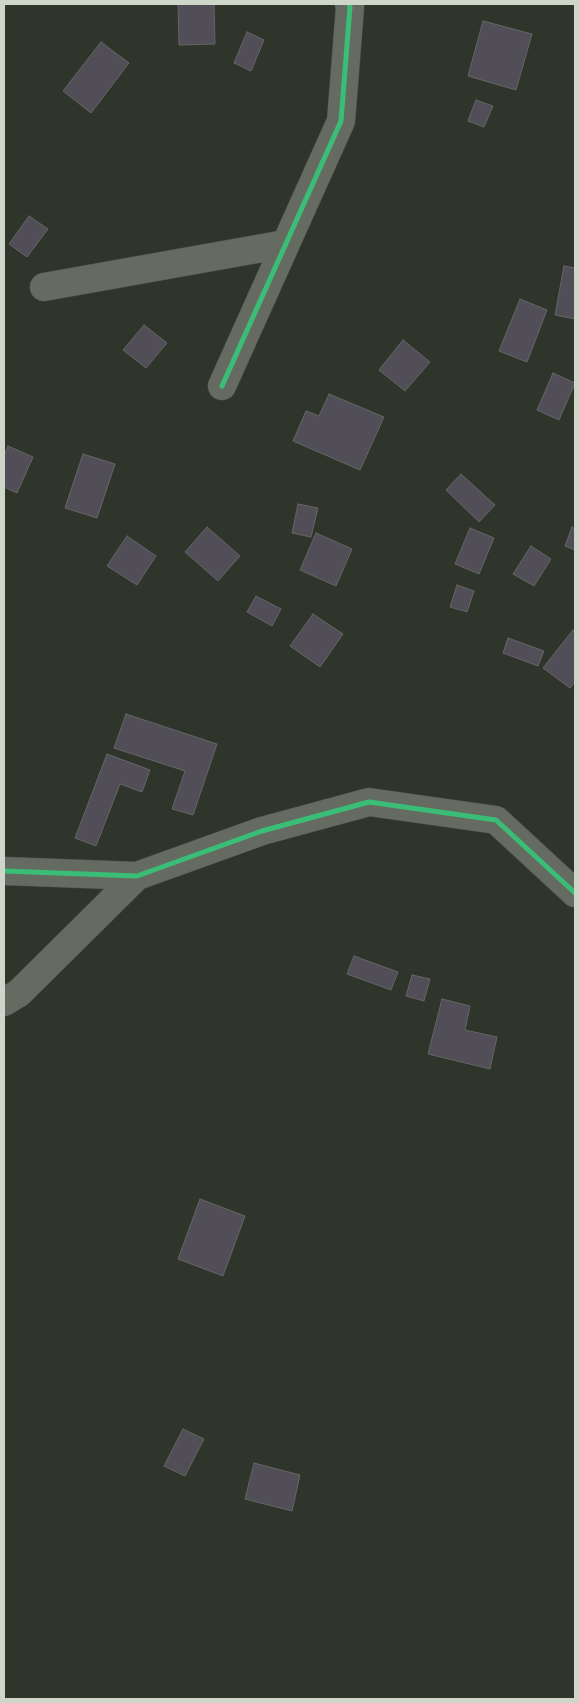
<!DOCTYPE html>
<style>
body{margin:0}
#map{position:relative;width:579px;height:1703px;overflow:hidden;background:#2f352a;font-family:"Titillium Web",sans-serif}
canvas{display:block}
.frame{position:absolute;inset:0;border:5px solid #ced5c9;pointer-events:none}
</style>
<div id="map">
<canvas width="579" height="1703"></canvas>
<div class="frame"></div>
</div>
<script>
const c = document.querySelector('canvas').getContext('2d');
c.lineJoin = 'round';
function fill(path, color) { c.fillStyle = color; c.fill(path, 'evenodd'); }
const poly = rows => new Path2D(rows.map(r => 'M' + r).join(''));
function trace(path, color, width, dash) { c.strokeStyle = color; c.lineWidth = width; c.lineCap = dash ? 'butt' : 'round'; c.setLineDash(dash || []); c.stroke(path); }
const building = poly([
 [178,4,214,4,215,44,179,45,178,4],
 [483,21,532,34,516,90,468,76,483,21],
 [247,32,264,40,251,71,234,63,247,32],
 [101,42,129,63,91,113,63,91,101,42],
 [476,100,493,106,484,127,468,121,476,100],
 [29,216,48,229,27,257,9,244,29,216],
 [564,266,575,268,575,319,555,315,564,266],
 [520,299,547,310,527,362,499,351,520,299],
 [144,325,167,343,146,368,123,350,144,325],
 [403,340,430,362,405,391,379,370,403,340],
 [553,373,575,383,559,420,537,410,553,373],
 [329,394,384,417,360,470,293,441,306,411,319,416,329,394],
 [8,446,33,457,17,493,4,487,4,456,8,446],
 [83,454,115,464,97,518,65,508,83,454],
 [461,474,495,505,479,522,446,490,461,474],
 [298,504,318,508,311,537,292,533,298,504],
 [207,527,240,556,218,581,185,552,207,527],
 [572,527,575,529,575,550,565,546,572,527],
 [470,528,494,538,479,574,455,564,470,528],
 [316,533,352,549,336,586,300,570,316,533],
 [127,536,156,556,137,585,107,566,127,536],
 [531,546,551,559,534,586,513,574,531,546],
 [457,585,474,591,467,612,450,607,457,585],
 [256,596,281,609,272,626,247,612,256,596],
 [313,614,343,634,320,667,290,646,313,614],
 [573,630,575,632,575,682,570,688,543,668,573,630],
 [508,638,544,651,538,666,503,653,508,638],
 [126,714,217,744,193,815,172,809,185,771,114,748,126,714],
 [107,754,150,770,142,792,120,784,96,846,75,838,107,754],
 [354,956,398,972,391,990,347,974,354,956],
 [412,975,430,979,424,1001,406,996,412,975],
 [442,999,470,1006,465,1030,497,1037,490,1069,428,1054,442,999],
 [200,1199,245,1216,223,1276,178,1259,200,1199],
 [183,1429,204,1439,185,1476,164,1466,183,1429],
 [254,1463,300,1475,292,1511,245,1499,254,1463]
]);
const minor = poly([
 [44,287,285,244],
 [222,386,341,121,350,7,349,4],
 [4,871,137,876,262,831,369,802,496,820,575,893],
 [4,1002,19,993,137,876]
]);
const cycleway = poly([
 [222,386,341,121,350,7,349,4],
 [4,871,137,876,262,831,369,802,496,820,575,893]
]);
fill(building, '#514e57');
trace(building, '#656665', 1);
trace(minor, '#4b5047', 29);
trace(minor, '#656b61', 28);
trace(cycleway, '#3abd76', 5);
</script>
